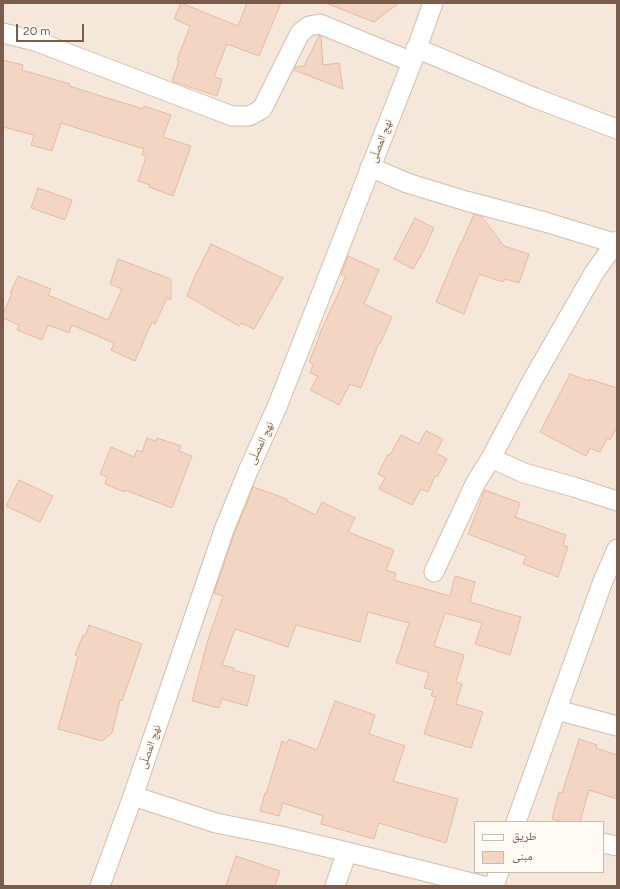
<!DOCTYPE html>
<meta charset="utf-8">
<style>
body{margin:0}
#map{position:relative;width:620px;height:889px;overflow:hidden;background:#fdf6ec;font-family:Figtree,"Noto Naskh Arabic",sans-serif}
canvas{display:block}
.frame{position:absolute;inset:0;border:4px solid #7a5c4d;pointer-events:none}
.legend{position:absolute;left:474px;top:821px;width:130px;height:52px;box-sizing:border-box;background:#fffaf3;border:1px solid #cabbb1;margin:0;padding:5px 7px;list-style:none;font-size:12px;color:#7a5c4d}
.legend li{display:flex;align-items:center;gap:8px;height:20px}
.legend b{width:20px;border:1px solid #cabbb1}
.scale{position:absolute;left:16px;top:24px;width:68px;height:18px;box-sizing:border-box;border:2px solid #7a5c4d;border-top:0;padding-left:5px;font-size:12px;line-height:14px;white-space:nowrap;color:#7a5c4d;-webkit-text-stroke:3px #fffaf3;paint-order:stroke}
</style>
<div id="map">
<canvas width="620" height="889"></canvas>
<div class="frame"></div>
<ul class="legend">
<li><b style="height:5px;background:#fff"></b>طريق</li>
<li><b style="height:11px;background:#f3d5c3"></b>مبنى</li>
</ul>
<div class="scale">20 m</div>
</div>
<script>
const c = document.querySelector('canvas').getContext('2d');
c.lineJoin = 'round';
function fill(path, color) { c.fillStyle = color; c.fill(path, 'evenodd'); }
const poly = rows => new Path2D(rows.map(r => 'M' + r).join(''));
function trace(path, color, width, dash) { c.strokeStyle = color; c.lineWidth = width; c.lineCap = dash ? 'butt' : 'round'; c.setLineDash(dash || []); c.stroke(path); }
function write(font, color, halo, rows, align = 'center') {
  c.font = font + ' Figtree,"Noto Naskh Arabic",sans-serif'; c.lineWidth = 4; c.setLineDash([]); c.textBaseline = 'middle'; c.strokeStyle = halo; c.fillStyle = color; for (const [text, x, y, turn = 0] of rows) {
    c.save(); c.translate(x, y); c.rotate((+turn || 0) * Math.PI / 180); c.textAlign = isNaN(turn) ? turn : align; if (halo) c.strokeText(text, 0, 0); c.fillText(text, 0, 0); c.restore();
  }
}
const residential = poly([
 [3,3,617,3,617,886,3,886],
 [475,822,603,822,603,872,475,872]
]);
const building = poly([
 [181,3,238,26,247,3,281,3,259,56,227,44,214,77,222,79,217,96,172,81,179,61,177,60,190,26,174,19,181,3],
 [328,3,399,3,374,22,328,4,328,3],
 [319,36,321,36,323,65,339,63,343,89,294,70,295,67,304,66,319,36],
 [3,60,23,65,22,70,70,84,69,86,143,109,144,106,171,115,163,137,191,146,173,196,149,187,150,185,138,181,146,157,142,155,144,149,61,123,52,151,31,145,34,135,3,127,3,60],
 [38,188,72,200,65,220,31,208,38,188],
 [474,214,482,217,504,246,529,254,519,283,505,279,503,282,479,274,464,314,436,302,461,242,462,242,474,214],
 [415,218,434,228,420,258,419,258,413,269,394,259,415,218],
 [211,244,283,278,254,329,241,323,239,326,187,296,194,278,211,244],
 [348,256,379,270,364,304,392,317,380,344,379,343,361,388,350,384,339,405,310,390,318,376,310,373,313,364,309,362,320,335,319,335,346,276,341,274,348,256],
 [118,259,171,279,171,300,167,298,155,324,152,322,135,361,111,350,114,343,72,325,69,333,48,325,42,340,17,330,19,325,3,318,3,314,12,293,10,293,18,276,51,289,48,295,108,320,122,289,110,284,118,259],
 [570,374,589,381,589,379,617,388,617,427,610,440,607,438,600,452,590,448,586,456,540,432,570,374],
 [426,431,443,439,436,453,447,459,437,477,435,476,428,492,421,489,412,505,379,489,385,478,378,474,388,454,390,455,401,435,419,444,426,431],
 [147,438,156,441,157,438,181,446,179,451,192,456,172,508,125,490,124,492,105,484,107,477,100,474,111,447,134,457,137,450,142,452,147,438],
 [19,480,53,496,40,522,6,506,19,480],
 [253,487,287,499,287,501,316,515,322,502,355,518,348,532,394,550,386,570,396,573,394,580,450,596,455,576,475,582,470,602,521,617,510,655,475,644,482,623,445,613,434,646,464,655,456,682,462,684,456,704,483,712,471,748,424,734,436,697,431,696,433,690,424,688,429,673,396,663,409,623,368,612,360,642,296,625,288,647,235,629,222,665,234,668,233,670,255,676,247,706,222,699,219,708,192,701,207,643,223,596,214,593,234,534,244,509,245,509,253,487],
 [485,490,520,503,515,517,566,535,563,545,568,547,558,577,523,564,526,556,468,534,485,490],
 [89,625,142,644,122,701,120,700,112,733,102,741,58,729,78,656,75,655,83,635,85,636,89,625],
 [335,701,375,715,369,734,405,746,393,781,458,799,446,843,379,823,374,839,321,824,323,816,283,803,279,816,260,811,265,793,266,794,282,741,287,743,289,739,317,750,335,701],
 [579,739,597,745,596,748,617,755,617,799,589,790,580,822,564,822,552,819,559,792,562,793,579,739],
 [236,856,280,871,275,886,226,886,236,856]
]);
const minor = poly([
 [3,33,35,41,232,116,249,116,262,109,300,33,309,26,320,24,412,62],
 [416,48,535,98,617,129],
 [370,167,407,183,466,201,545,222,617,244],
 [617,241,594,273,532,381,491,458,524,473,574,487,617,501],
 [434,572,475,484,491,458],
 [557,710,617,726],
 [133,796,216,823,276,835,347,852,484,886],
 [516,822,603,581,617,549],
 [603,843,617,846],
 [100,886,133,796,224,530,248,471,277,407,412,62,433,3],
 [335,886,347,852],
 [494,886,499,872]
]);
const streetNames = [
 ["نهج المصلّى",381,141,-69],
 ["نهج المصلّى",261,443,-65],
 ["نهج المصلّى",150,747,-71]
];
fill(residential, '#f5e8da');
fill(building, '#f3d5c3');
trace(building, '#e6bba3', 1);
trace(minor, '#d1beb0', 21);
trace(minor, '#fff', 19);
write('11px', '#7a5c4d', '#fffaf3', streetNames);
</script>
